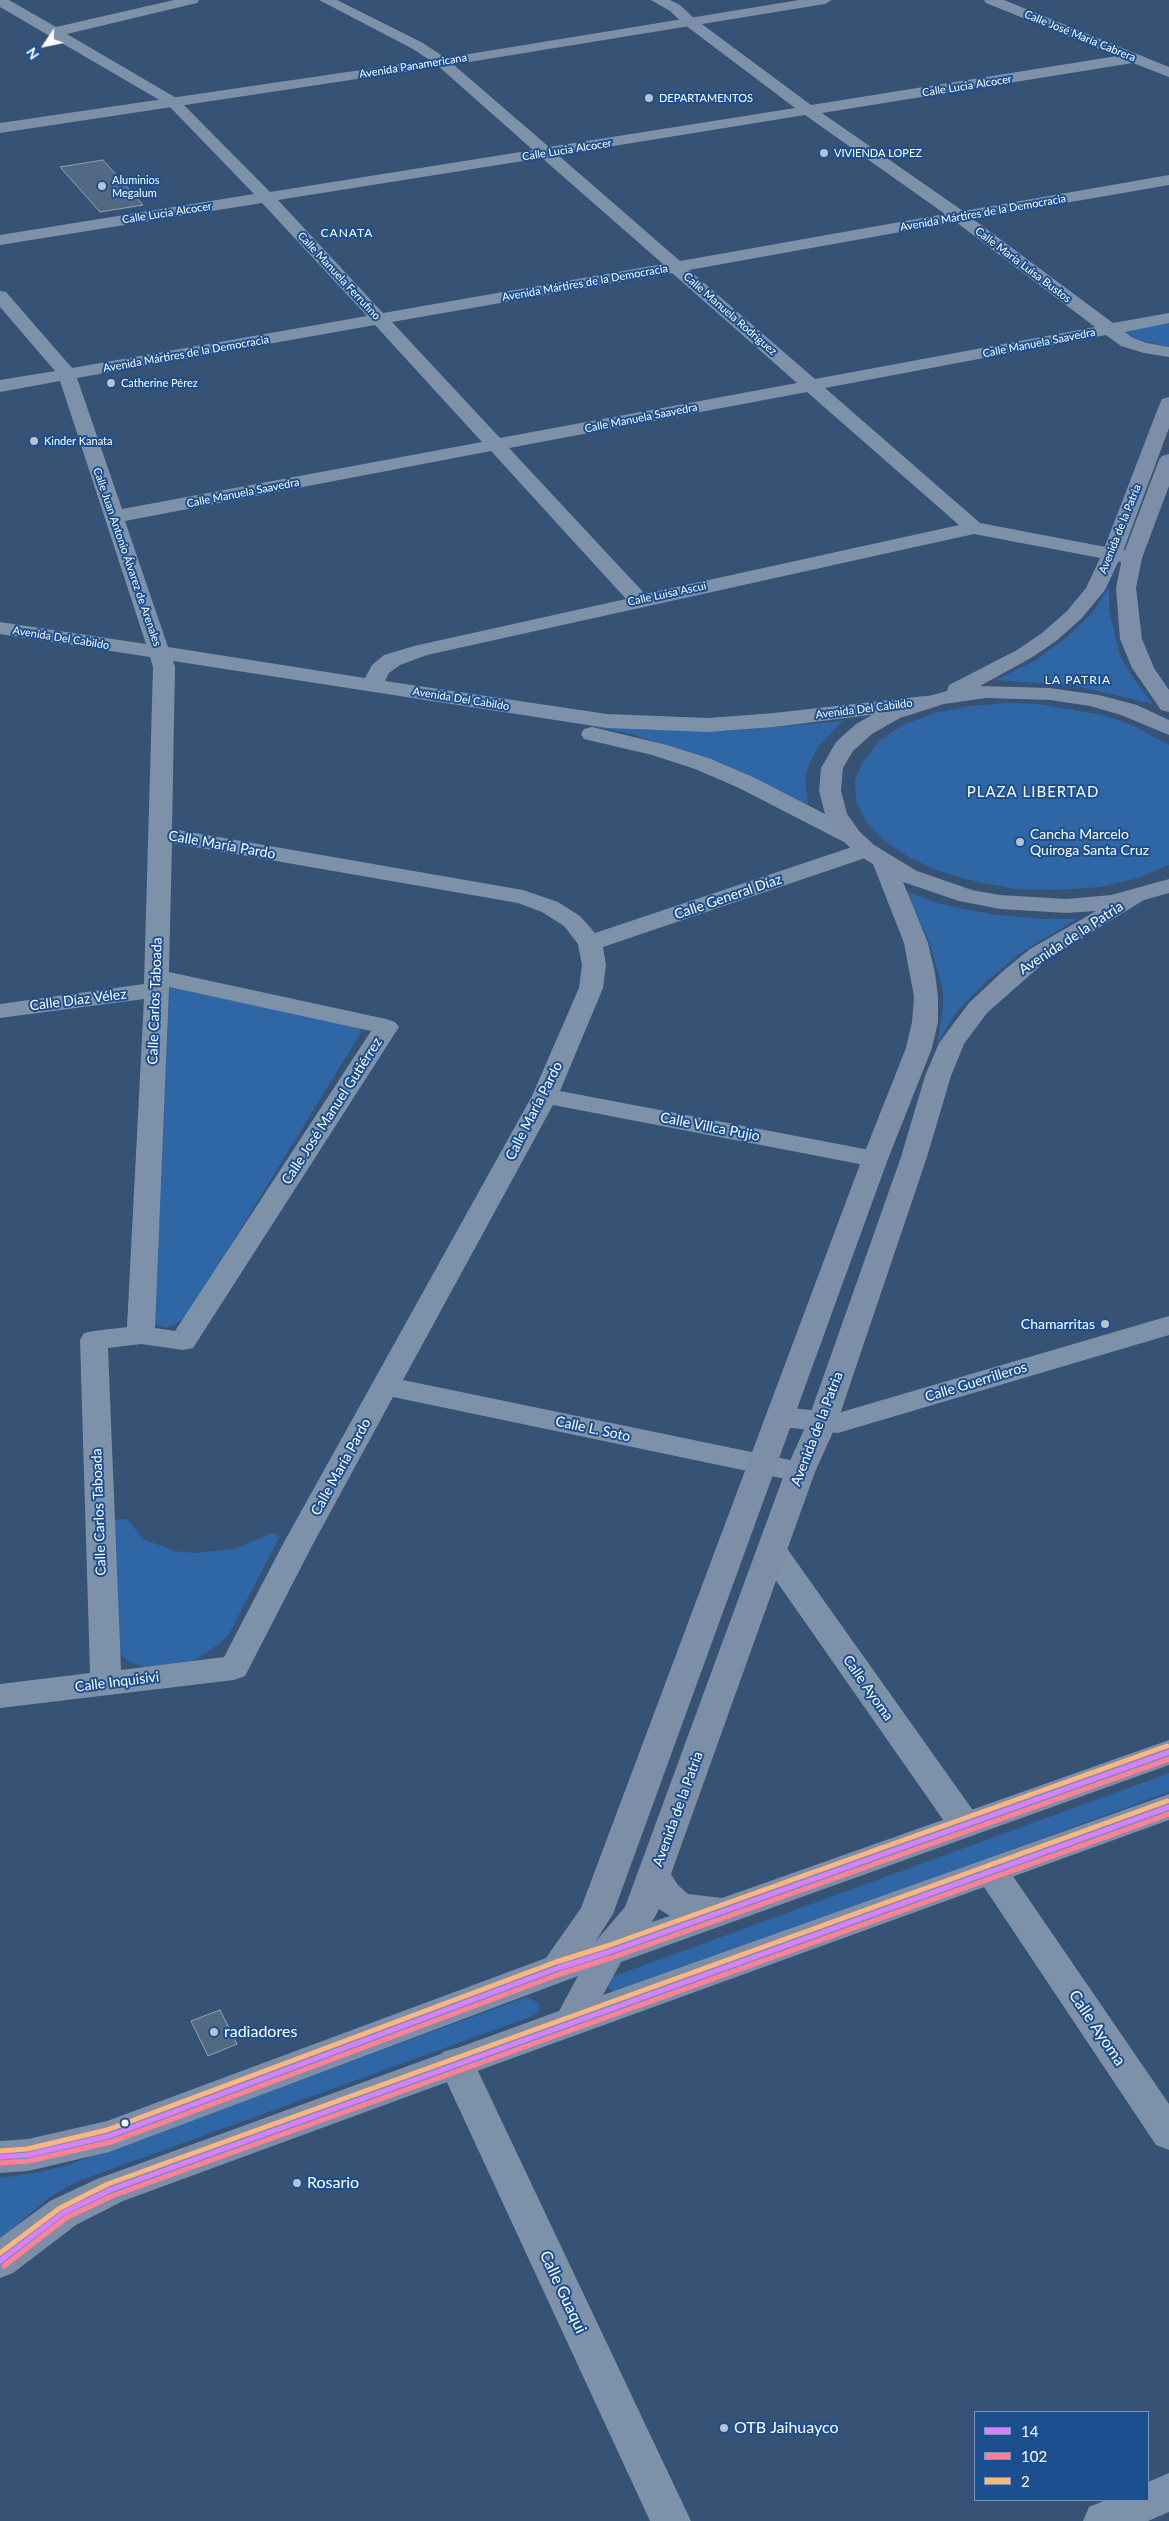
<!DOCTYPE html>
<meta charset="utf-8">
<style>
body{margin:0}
#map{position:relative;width:1169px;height:2521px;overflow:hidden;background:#365274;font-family:Lato,sans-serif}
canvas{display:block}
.legend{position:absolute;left:974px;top:2411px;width:175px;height:90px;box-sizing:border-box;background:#1b4f8f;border:1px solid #7695bc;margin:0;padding:6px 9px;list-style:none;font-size:15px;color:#fff}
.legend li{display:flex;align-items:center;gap:10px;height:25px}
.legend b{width:25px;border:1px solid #7695bc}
.north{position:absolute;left:20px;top:20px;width:50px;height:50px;-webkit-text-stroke:4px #1b4f8f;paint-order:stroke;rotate:236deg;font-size:14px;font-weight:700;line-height:20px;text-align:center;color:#fff}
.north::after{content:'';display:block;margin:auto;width:18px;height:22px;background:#fff;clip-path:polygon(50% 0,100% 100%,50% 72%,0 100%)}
</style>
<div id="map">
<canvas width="1169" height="2521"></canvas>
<ul class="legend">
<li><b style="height:6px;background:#d880ff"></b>14</li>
<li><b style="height:6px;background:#ff8098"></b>102</li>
<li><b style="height:6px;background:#ffb580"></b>2</li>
</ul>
<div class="north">N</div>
</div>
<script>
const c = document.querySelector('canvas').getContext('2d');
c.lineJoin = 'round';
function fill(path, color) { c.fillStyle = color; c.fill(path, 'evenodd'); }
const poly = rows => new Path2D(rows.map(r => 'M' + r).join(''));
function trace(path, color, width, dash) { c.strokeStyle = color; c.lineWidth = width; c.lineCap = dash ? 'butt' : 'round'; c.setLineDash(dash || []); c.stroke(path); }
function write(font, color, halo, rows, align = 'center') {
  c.font = font + ' Lato,sans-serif'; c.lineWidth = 4; c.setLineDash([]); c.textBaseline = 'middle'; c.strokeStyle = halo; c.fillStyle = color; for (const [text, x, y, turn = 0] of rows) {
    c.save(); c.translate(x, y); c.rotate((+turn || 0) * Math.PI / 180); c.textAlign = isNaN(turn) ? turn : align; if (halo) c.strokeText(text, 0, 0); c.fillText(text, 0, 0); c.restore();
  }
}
const green = poly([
 [1169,323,1169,347,1135,339,1125,331],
 [1109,587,1109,610,1120,656,1134,679,1153,704,1076,686,996,680,1036,660,1068,636,1093,612],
 [1006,703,1039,704,1103,715,1134,726,1169,745,1169,865,1138,878,1100,887,1057,890,1015,889,969,880,936,870,910,858,886,842,867,823,856,802,855,781,862,763,879,741,903,725,934,713,970,706],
 [843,721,817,748,810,763,805,777,808,805,721,763,631,734,585,725,647,730,728,731],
 [905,891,940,904,990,914,1041,919,1077,919,1019,954,987,981,956,1012,937,1044,943,1008,943,990,929,941],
 [166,987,353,1025,361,1030,360,1034,188,1315,174,1325,165,1328,155,1324,153,1320],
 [127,1519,143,1539,175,1551,195,1553,235,1549,272,1533,280,1536,229,1634,219,1644,197,1659,183,1664,145,1667,134,1664,123,1657,118,1648,113,1520],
 [1169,1773,1169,1792,622,1992,614,1993,608,1988,607,1985,612,1977],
 [527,1997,538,2003,539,2010,533,2016,76,2182,50,2197,0,2239,0,2178,40,2172,68,2165]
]);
const building = poly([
 [103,160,143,205,100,212,60,167,103,160],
 [220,2010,237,2044,208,2056,191,2021,220,2010]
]);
const minor = poly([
 [0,0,9,0,56,27,174,0,199,0,197,3,67,34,178,99,270,192,533,150,437,65,413,49,319,0,337,0,423,43,447,59,549,147,795,108,685,25,670,11,651,0,670,0,680,5,695,19,811,105,1117,56,986,3,984,0,1004,0,1169,67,1169,77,1133,63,822,113,963,211,1169,175,1169,185,973,219,1113,323,1169,313,1169,323,1125,332,1133,338,1147,343,1169,347,1169,357,1144,353,1121,346,1106,335,825,388,980,523,1132,552,1139,554,1142,558,1139,562,1132,564,974,534,427,655,400,665,389,673,385,681,607,714,708,718,774,713,925,696,933,697,936,702,933,707,774,727,708,732,607,728,173,661,175,667,172,829,523,890,558,902,580,916,595,933,858,845,866,843,874,845,878,850,874,855,603,947,606,965,603,988,560,1091,875,1151,884,1153,888,1159,884,1165,875,1167,553,1105,403,1380,800,1462,811,1465,815,1472,811,1479,800,1482,393,1397,313,1544,245,1676,234,1680,0,1708,0,1684,90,1673,80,1340,84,1333,94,1331,127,1327,144,999,0,1018,0,1004,144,984,153,667,150,657,0,634,0,622,146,644,60,381,0,392,0,380,55,371,0,307,0,291,6,292,72,368,367,316,262,203,0,245,0,235,254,194,168,105,0,7,0,0],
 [805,115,945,214,680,261,558,155,805,115],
 [542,158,663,264,383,313,278,200,542,158],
 [956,222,1095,327,815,379,689,270,956,222],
 [672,273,797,383,500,438,392,322,672,273],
 [375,325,482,442,122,509,77,378,375,325],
 [807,392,959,525,645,594,509,448,807,392],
 [491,451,626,599,414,646,384,655,372,665,365,678,168,647,125,521,491,451],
 [172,843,518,903,542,912,564,926,578,944,582,965,579,988,532,1096,283,1544,224,1657,121,1670,108,1348,141,1344,183,1350,193,1348,399,1027,395,1022,386,1019,169,972,172,843],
 [169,987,371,1031,175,1331,155,1328,169,987],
 [592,727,667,745,711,759,755,778,860,832,864,837,860,842,852,844,844,842,739,788,695,769,652,755,584,739,581,734,584,729,592,727],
 [1169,1316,1169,1335,838,1433,782,1427,772,1424,767,1417,772,1410,782,1407,838,1413,1169,1316],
 [772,1540,783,1543,977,1816,982,1825,977,1834,965,1838,953,1834,761,1559,757,1551,761,1543,772,1540],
 [992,1859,1004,1863,1169,2104,1169,2150,1156,2145,980,1881,975,1872,980,1863,992,1859],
 [456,2048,469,2052,691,2521,650,2521,438,2063,443,2052,456,2048],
 [1169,2473,1169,2512,1148,2521,1083,2521,1089,2507,1106,2500,1148,2500,1148,2482,1169,2473]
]);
const major = poly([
 [799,0,832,0,825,4,463,63,0,133,0,123,463,55,799,0],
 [1169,397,1169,428,1122,554,1105,590,1081,619,1056,641,1031,658,980,686,1050,688,1099,695,1137,705,1169,720,1169,735,1121,715,1090,706,1050,700,986,698,944,704,900,718,872,734,853,751,843,768,841,791,847,814,860,832,874,845,917,871,972,890,1000,895,1067,899,1111,895,1169,879,1169,893,1144,900,1048,959,987,1013,964,1044,951,1076,927,1157,837,1423,815,1472,671,1874,678,1885,688,1894,722,1898,1169,1740,1169,1765,621,1962,603,1995,1169,1794,1169,1820,469,2074,123,2201,76,2225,13,2273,0,2278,0,2238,50,2201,97,2179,559,2011,578,1976,109,2152,28,2171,0,2173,0,2141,28,2139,107,2121,546,1958,581,1908,862,1159,906,1048,912,1022,914,997,904,943,873,864,858,855,844,842,825,814,819,791,821,768,836,742,856,724,884,708,947,691,949,685,1017,650,1042,633,1067,611,1086,588,1102,554,1160,403,1162,399,1169,397],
 [903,882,959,901,1000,909,1067,913,1096,911,1030,949,1003,971,969,1003,939,1043,925,1076,901,1157,807,1423,785,1472,625,1907,595,1942,613,1914,888,1159,932,1048,938,1022,938,997,935,973,928,943,903,882],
 [659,1909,670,1916,652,1922,657,1913,659,1909],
 [1169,454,1169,486,1142,558,1136,588,1142,639,1154,668,1169,690,1169,712,1161,710,1132,668,1120,639,1116,588,1122,558,1159,460,1162,456,1169,454]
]);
const bus1 = poly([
 [0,2157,28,2155,109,2136,558,1968,609,1952,1169,1752],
 [0,2261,63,2213,110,2190,1169,1807]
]);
const bus2 = poly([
 [0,2163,29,2161,111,2142,560,1974,611,1958,1169,1759],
 [4,2266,66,2218,112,2196,1169,1814]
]);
const bus3 = poly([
 [0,2151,27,2149,107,2130,556,1962,607,1946,1167,1746],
 [0,2253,60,2208,108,2184,1167,1801]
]);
const markers = [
 [649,98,5,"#b9c2ce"],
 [824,153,5,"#b9c2ce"],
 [102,186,5,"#b9c2ce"],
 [111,383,5,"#b9c2ce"],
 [34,441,5,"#b9c2ce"],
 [1020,842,5,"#b9c2ce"],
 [1105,1324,5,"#b9c2ce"],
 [214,2032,5,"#b9c2ce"],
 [125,2123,4.5,"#fff"],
 [297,2183,5,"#b9c2ce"],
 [724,2428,5,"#b9c2ce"]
];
const farStreetnames = [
 ["Calle José María Cabrera",1080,36,22],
 ["Avenida Panamericana",413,66,-9],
 ["Calle Lucia Alcocer",967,86,-9],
 ["Calle Lucia Alcocer",567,150,-9],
 ["Calle Lucia Alcocer",167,213,-9],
 ["Avenida Mártires de la Democracia",983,213,-10],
 ["Calle María Luisa Bustos",1023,265,37],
 ["Calle Manuela Ferrufino",339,276,47],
 ["Avenida Mártires de la Democracia",585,283,-10],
 ["Calle Manuela Rodriguez",730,314,41],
 ["Calle Manuela Saavedra",1039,343,-11],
 ["Avenida Mártires de la Democracia",186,354,-10],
 ["Calle Manuela Saavedra",641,418,-11],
 ["Calle Manuela Saavedra",243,493,-11],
 ["Avenida de la Patria",1120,529,-68],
 ["Calle Juan Antonio Álvarez de Arenales",127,557,71],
 ["Calle Luisa Ascui",667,594,-12],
 ["Avenida Del Cabildo",61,638,9],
 ["Avenida Del Cabildo",461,699,9],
 ["Avenida Del Cabildo",864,709,-7]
];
const farPoinames = [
 ["DEPARTAMENTOS",659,98],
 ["VIVIENDA LOPEZ",834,153],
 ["Aluminios",112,180],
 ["Megalum",112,193],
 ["Catherine Pérez",121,383],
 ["Kinder Kanata",44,441]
];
const farNeighbourhoodnames = [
 ["CANATA",347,233],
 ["LA PATRIA",1078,680]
];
const poiNames = [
 ["Cancha Marcelo",1030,834],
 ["Quiroga Santa Cruz",1030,850],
 ["Chamarritas",1095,1324,"right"]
];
const streetNames = [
 ["Calle María Pardo",222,845,10],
 ["Calle General Díaz",728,897,-19],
 ["Avenida de la Patria",1071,938,-33],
 ["Calle Díaz Vélez",78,1000,-7],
 ["Calle Carlos Taboada",155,1001,-88],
 ["Calle José Manuel Gutiérrez",332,1111,-57],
 ["Calle María Pardo",534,1111,-63],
 ["Calle Villca Pujio",710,1127,11],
 ["Calle Guerrilleros",976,1382,-17],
 ["Calle L. Soto",593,1429,12],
 ["Avenida de la Patria",817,1429,-69],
 ["Calle María Pardo",341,1467,-61],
 ["Calle Carlos Taboada",99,1512,-92],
 ["Calle Inquisivi",117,1682,-7],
 ["Calle Ayoma",868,1688,55],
 ["Avenida de la Patria",678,1809,-70]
];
const neighbourhoodNames = [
 ["PLAZA LIBERTAD",1033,792]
];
const nearStreetnames = [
 ["Calle Ayoma",1097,2028,56],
 ["Calle Guaqui",563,2292,65]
];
const nearPoinames = [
 ["radiadores",224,2032],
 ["Rosario",307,2183],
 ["OTB Jaihuayco",734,2428]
];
fill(green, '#2f66a5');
fill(building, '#526984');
trace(building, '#92a2b6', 1);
fill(minor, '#7d92a8');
fill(major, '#7d8ea7');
trace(bus1, '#d880ff', 5);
trace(bus2, '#ff8098', 5);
trace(bus3, '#ffb580', 5);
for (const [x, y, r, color] of markers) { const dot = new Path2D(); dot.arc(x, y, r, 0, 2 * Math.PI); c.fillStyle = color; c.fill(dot); trace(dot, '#1b4f8f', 2); }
write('11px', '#fff', '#1b4f8f', farStreetnames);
write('11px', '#fff', '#1b4f8f', farPoinames, 'left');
c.letterSpacing = '1px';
write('12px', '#fff', '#1b4f8f', farNeighbourhoodnames);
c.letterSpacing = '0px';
write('14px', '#fff', '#1b4f8f', poiNames, 'left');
write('14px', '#fff', '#1b4f8f', streetNames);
c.letterSpacing = '1px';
write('15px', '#fff', '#1b4f8f', neighbourhoodNames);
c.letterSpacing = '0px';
write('16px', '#fff', '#1b4f8f', nearStreetnames);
write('16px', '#fff', '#1b4f8f', nearPoinames, 'left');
</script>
